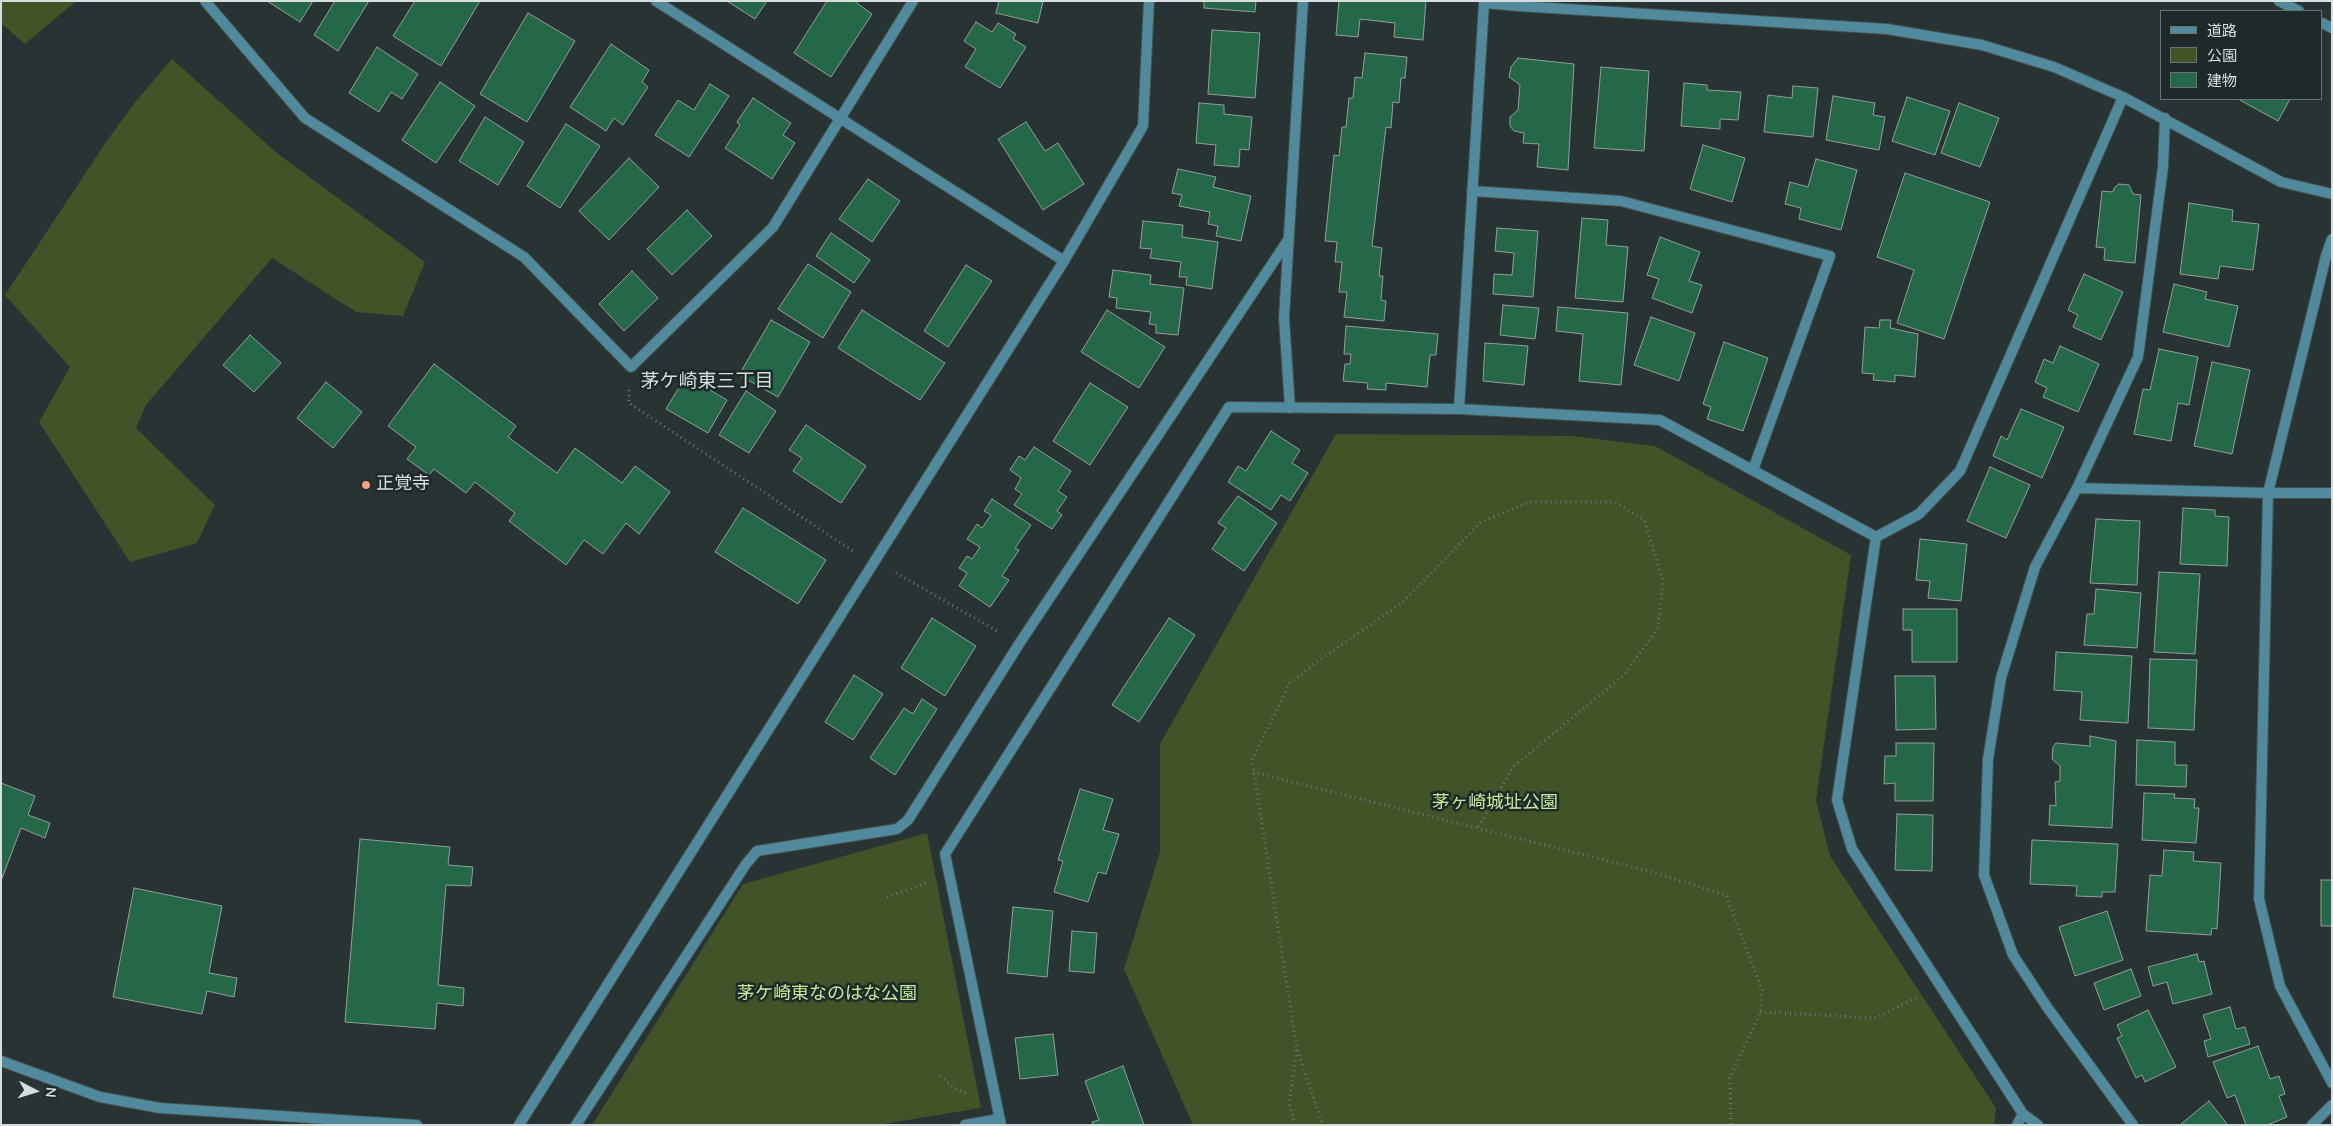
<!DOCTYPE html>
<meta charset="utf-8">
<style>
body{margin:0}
#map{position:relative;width:2333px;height:1126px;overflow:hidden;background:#283333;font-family:"Nunito Sans","Noto Sans JP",sans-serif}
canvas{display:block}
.frame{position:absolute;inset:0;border:2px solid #d7dfde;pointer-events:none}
.legend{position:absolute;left:2160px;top:10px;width:162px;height:90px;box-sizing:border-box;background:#1e2929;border:1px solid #687271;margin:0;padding:6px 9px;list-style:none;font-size:15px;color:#d7dfde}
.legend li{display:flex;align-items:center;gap:10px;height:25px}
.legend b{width:25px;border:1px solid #687271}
.north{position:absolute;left:10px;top:1066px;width:50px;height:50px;-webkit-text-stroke:4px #1e2929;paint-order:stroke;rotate:95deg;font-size:14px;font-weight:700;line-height:20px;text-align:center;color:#d7dfde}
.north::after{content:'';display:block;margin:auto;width:18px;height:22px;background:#d7dfde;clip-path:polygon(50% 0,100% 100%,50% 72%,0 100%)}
</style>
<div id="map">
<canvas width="2333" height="1126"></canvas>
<div class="frame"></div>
<ul class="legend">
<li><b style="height:6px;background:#528a9d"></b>道路</li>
<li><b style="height:14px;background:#405428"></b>公園</li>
<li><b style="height:14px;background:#256849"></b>建物</li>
</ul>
<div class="north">N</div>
</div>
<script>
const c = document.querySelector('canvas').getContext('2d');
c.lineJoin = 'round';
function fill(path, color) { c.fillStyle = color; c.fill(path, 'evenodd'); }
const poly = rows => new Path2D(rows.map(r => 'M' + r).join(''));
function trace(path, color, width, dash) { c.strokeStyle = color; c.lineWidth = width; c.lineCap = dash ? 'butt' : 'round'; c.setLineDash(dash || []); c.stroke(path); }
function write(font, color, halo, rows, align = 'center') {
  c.font = font + ' "Nunito Sans","Noto Sans JP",sans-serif'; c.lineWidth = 5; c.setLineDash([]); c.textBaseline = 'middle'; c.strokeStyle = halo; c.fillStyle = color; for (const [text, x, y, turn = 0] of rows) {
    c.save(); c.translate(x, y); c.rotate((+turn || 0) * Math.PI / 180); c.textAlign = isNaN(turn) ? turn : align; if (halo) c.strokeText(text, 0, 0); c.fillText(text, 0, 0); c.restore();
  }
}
const green = poly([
 [1,1,76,1,25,44,1,23],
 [172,59,278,154,425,262,403,316,356,312,272,258,146,405,136,428,215,505,197,543,130,562,39,422,70,367,5,295,108,139,137,100],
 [1336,434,1573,436,1655,446,1851,555,1816,800,1830,856,1996,1108,1994,1125,1193,1125,1124,969,1160,852,1160,744],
 [927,833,981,1108,877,1125,592,1125,743,884]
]);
const building = poly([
 [267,1,313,1,300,22,267,1],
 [335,1,369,1,338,51,314,35,335,1],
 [415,1,480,1,441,66,393,36,415,1],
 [727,1,767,1,755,19,727,1],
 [827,1,854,1,872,14,831,77,794,53,827,1],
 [999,1,1043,1,1038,23,996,13,999,1],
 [1204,1,1256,1,1255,12,1204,8,1204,1],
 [1339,1,1426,1,1423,40,1394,37,1395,23,1360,19,1358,37,1336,35,1339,1],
 [528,13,575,41,527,122,480,94,528,13],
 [976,22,992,32,998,23,1016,34,1013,39,1026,47,1000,88,965,67,976,49,964,41,976,22],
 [1212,30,1260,33,1255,98,1208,94,1212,30],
 [611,44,649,70,642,82,648,87,623,125,614,118,606,131,570,107,611,44],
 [377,47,418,74,402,99,391,92,379,112,349,93,377,47],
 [1365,53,1407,57,1405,78,1401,78,1399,103,1393,102,1391,128,1386,127,1372,246,1382,248,1379,276,1383,276,1381,300,1386,301,1384,321,1344,317,1347,292,1339,292,1342,262,1335,262,1337,242,1325,241,1334,155,1339,156,1342,127,1346,127,1349,98,1353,98,1355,77,1362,78,1365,53],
 [1518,58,1574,64,1568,170,1537,167,1539,144,1523,143,1524,133,1514,131,1510,126,1510,117,1518,110,1520,85,1509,77,1511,67,1518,58],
 [1601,67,1649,71,1644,151,1594,148,1601,67],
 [440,82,475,106,436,163,402,140,440,82],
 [1684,83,1707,85,1707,90,1741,92,1738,120,1720,119,1720,129,1681,126,1684,83],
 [710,84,729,96,689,157,655,135,678,100,694,110,710,84],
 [1793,86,1818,88,1813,137,1764,132,1768,95,1792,98,1793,86],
 [1833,96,1875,103,1873,115,1885,117,1879,150,1826,140,1833,96],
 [1907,97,1950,111,1935,155,1892,141,1907,97],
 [753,98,791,123,783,135,795,143,772,179,725,148,740,125,737,122,753,98],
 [2238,99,2290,99,2278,121,2238,99],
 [1199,103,1224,105,1224,114,1252,117,1249,150,1240,149,1239,167,1214,165,1216,145,1196,143,1199,103],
 [1959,103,1999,118,1980,167,1941,153,1959,103],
 [485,117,524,142,498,185,459,161,485,117],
 [1026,122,1045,151,1058,143,1084,184,1043,210,998,139,1026,122],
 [566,124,600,146,560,208,527,186,566,124],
 [1703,145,1745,158,1732,202,1690,189,1703,145],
 [629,158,659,187,609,240,579,211,629,158],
 [1816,159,1857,170,1841,230,1799,219,1801,208,1785,204,1790,182,1808,187,1816,159],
 [1178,169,1216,177,1213,187,1251,196,1241,241,1216,236,1218,226,1208,224,1210,212,1179,206,1182,195,1172,193,1178,169],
 [1905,173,1990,202,1944,339,1897,323,1914,270,1877,257,1905,173],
 [868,179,900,201,872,242,839,219,868,179],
 [2119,184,2129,185,2133,194,2141,195,2135,263,2104,260,2105,248,2096,247,2102,191,2113,192,2114,188,2119,184],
 [2189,203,2233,210,2232,221,2259,224,2253,270,2220,266,2218,279,2180,274,2189,203],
 [687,210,712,236,672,275,647,249,687,210],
 [1582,218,1608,220,1606,245,1628,247,1623,302,1575,298,1582,218],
 [1143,221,1183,225,1182,237,1218,242,1212,289,1186,285,1187,277,1179,277,1181,262,1150,258,1152,249,1140,248,1143,221],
 [1497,228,1538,231,1533,297,1493,294,1494,274,1512,275,1514,253,1495,251,1497,228],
 [831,233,870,260,854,283,816,256,831,233],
 [1660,237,1700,252,1689,281,1702,285,1692,313,1652,298,1659,279,1647,275,1660,237],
 [808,264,851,292,823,338,778,309,808,264],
 [966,265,992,281,948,347,924,331,966,265],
 [1113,270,1151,275,1150,284,1184,288,1178,335,1156,333,1156,325,1149,324,1151,312,1116,308,1117,298,1109,297,1113,270],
 [632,271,658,298,624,331,599,304,632,271],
 [2084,274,2123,292,2101,340,2073,327,2078,315,2068,310,2084,274],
 [2174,284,2207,292,2205,299,2238,306,2229,347,2163,332,2174,284],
 [1503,305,1539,308,1535,339,1500,335,1503,305],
 [1558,307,1628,313,1621,385,1579,381,1583,334,1556,331,1558,307],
 [862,310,945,363,920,400,838,348,862,310],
 [1107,310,1165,347,1139,388,1081,352,1107,310],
 [1651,317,1695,333,1679,381,1634,365,1651,317],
 [771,320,810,342,778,397,739,375,771,320],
 [1880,320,1891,320,1890,328,1918,334,1915,377,1895,375,1895,382,1873,380,1874,374,1862,373,1865,327,1879,328,1880,320],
 [1346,326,1438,334,1436,355,1430,355,1427,387,1386,383,1386,390,1367,389,1368,383,1343,381,1345,364,1350,364,1351,354,1344,354,1346,326],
 [250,335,281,363,254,392,223,365,250,335],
 [1724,342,1768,358,1743,431,1707,419,1711,407,1703,404,1724,342],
 [1485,343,1528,346,1524,385,1483,381,1485,343],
 [2060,346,2099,364,2078,412,2043,397,2047,388,2035,382,2044,359,2053,363,2060,346],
 [2159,349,2198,357,2189,405,2178,403,2171,441,2134,434,2143,389,2150,390,2159,349],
 [2212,362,2250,370,2232,454,2194,446,2212,362],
 [434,364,516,426,508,437,557,473,575,448,622,483,635,466,670,492,639,534,626,523,603,554,584,540,566,565,509,521,515,513,475,482,466,493,434,469,429,475,407,459,416,447,388,426,434,364],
 [686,376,727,400,708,433,666,409,686,376],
 [326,382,362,412,333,448,297,418,326,382],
 [1090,383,1128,407,1090,465,1053,441,1090,383],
 [746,391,776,411,749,453,719,435,746,391],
 [2021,409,2064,427,2042,478,1993,456,2001,436,2007,440,2021,409],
 [806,425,866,466,841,503,793,471,802,458,789,450,806,425],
 [1271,431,1300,450,1292,463,1308,473,1290,501,1281,495,1271,510,1228,482,1238,466,1246,471,1271,431],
 [1034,447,1071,471,1058,491,1067,497,1057,511,1062,515,1052,529,1014,505,1022,494,1015,489,1021,478,1010,470,1019,456,1025,460,1034,447],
 [1990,467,2030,485,2006,538,1967,521,1990,467],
 [1238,496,1277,523,1244,571,1212,549,1226,528,1218,523,1238,496],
 [992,499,1031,525,1015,548,1019,550,1002,576,1009,580,990,607,959,586,967,573,959,568,967,556,972,559,980,547,967,539,977,524,982,528,991,515,984,511,992,499],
 [743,508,826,560,798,604,715,552,743,508],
 [2183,508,2215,510,2215,516,2229,517,2227,566,2180,564,2183,508],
 [2096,519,2140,521,2137,585,2090,583,2096,519],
 [1920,539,1967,544,1961,601,1928,598,1930,581,1916,580,1920,539],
 [2159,572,2200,574,2195,654,2154,652,2159,572],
 [2096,589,2141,593,2137,648,2084,645,2087,614,2094,614,2096,589],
 [1903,609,1957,609,1957,662,1912,662,1912,630,1903,630,1903,609],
 [932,618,976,646,945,696,901,668,932,618],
 [1169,618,1195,635,1139,722,1112,705,1169,618],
 [2056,652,2132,656,2128,723,2080,720,2082,692,2054,690,2056,652],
 [2150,659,2197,660,2194,730,2148,728,2150,659],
 [854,675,883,694,853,740,825,722,854,675],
 [1895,676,1935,676,1936,729,1896,730,1895,676],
 [922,699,937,709,895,775,870,758,904,708,913,714,922,699],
 [2090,736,2116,741,2112,828,2049,825,2050,805,2056,806,2055,782,2060,781,2060,766,2052,759,2053,747,2056,743,2090,746,2090,736],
 [2137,740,2175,742,2175,765,2187,765,2186,787,2136,785,2137,740],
 [1896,743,1934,743,1933,801,1895,801,1895,783,1884,784,1885,756,1896,756,1896,743],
 [1,783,35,796,28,815,50,823,45,838,21,828,1,881,1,783],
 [1080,789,1113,799,1103,830,1119,834,1106,874,1098,872,1088,902,1054,892,1063,861,1058,860,1080,789],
 [2144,793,2175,794,2174,798,2195,799,2194,808,2199,808,2196,843,2142,840,2144,793],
 [1897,814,1933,815,1932,871,1895,870,1897,814],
 [360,839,450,847,448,865,473,867,471,886,446,885,438,985,464,988,463,1006,437,1003,435,1029,345,1022,360,839],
 [2032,840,2118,844,2115,892,2102,892,2102,897,2076,896,2077,886,2030,884,2032,840],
 [2164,850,2194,852,2193,861,2221,863,2217,929,2212,928,2211,935,2146,931,2150,875,2162,876,2164,850],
 [2321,880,2332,880,2332,926,2321,926,2321,880],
 [134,888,222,906,209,973,237,978,234,997,207,991,202,1014,113,997,134,888],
 [1013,907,1053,911,1047,977,1007,973,1013,907],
 [2107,911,2123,960,2075,976,2059,927,2107,911],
 [1072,931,1097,933,1094,973,1069,971,1072,931],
 [2197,954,2199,962,2204,961,2212,994,2173,1004,2167,982,2153,986,2148,967,2197,954],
 [2131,969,2141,996,2104,1010,2094,983,2131,969],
 [2230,1007,2236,1029,2245,1027,2250,1044,2208,1057,2204,1041,2211,1039,2203,1015,2230,1007],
 [2148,1010,2176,1067,2145,1082,2142,1075,2136,1078,2117,1038,2122,1036,2117,1025,2148,1010],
 [1053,1034,1058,1075,1020,1079,1015,1038,1053,1034],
 [2258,1046,2270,1079,2279,1076,2285,1094,2279,1096,2287,1117,2267,1125,2246,1125,2235,1095,2227,1098,2213,1062,2258,1046],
 [1123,1066,1144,1125,1093,1125,1092,1122,1099,1120,1085,1081,1123,1066],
 [2209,1101,2228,1125,2181,1125,2181,1124,2209,1101]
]);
const path = poly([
 [629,390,629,403,853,551],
 [896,573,997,631],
 [1253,772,1645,870,1726,895,1762,990,1760,1012,1730,1078,1731,1125],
 [887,897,927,883],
 [1760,1012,1876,1018,1919,996],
 [1297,1050,1323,1125],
 [940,1076,957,1090,969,1093],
 [1295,1125,1289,1103,1297,1050,1252,760,1290,683,1318,661,1403,602,1481,522,1529,502,1615,502,1644,520,1663,580,1658,628,1624,675,1513,767,1477,829]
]);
const pedestrian = poly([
 [1290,408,1284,318,1303,1],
 [576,1125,746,864,757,851,897,829,908,820,1019,644,1288,240]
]);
const minor = poly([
 [205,1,305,118,524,257,631,367,773,227,913,1],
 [1472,191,1621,201,1830,256,1753,470],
 [1064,261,1143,126,1149,1],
 [1459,409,1484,3],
 [2077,488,2138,357,2163,167,2165,118],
 [1876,537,1837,800,1852,849,2023,1114,2017,1125],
 [2023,1114,2038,1125],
 [965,1125,999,1119],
 [1001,1125,945,854,1229,407,1459,409,1660,420,1876,537,1919,514,1960,471,2123,97],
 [2133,1125,2047,1007,2013,955,1984,875,1988,759,2001,678,2035,567,2077,488,2268,493,2332,493],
 [2312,1125,2332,1105]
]);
const tertiary = poly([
 [1484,1,1484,3,1518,6,1887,29,1982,45,2054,67,2123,97,2281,182,2332,194],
 [2279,1,2299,11],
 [2322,23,2332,28],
 [2332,239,2326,256,2268,493,2259,899,2280,986,2332,1083],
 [1,1061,100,1097,160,1108,417,1125],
 [519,1125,1064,261,656,1]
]);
const markers = [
 [366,485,5,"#f49e87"]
];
const poiNames = [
 ["正覚寺",376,485]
];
const parkNames = [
 ["茅ヶ崎城址公園",1495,804],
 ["茅ケ崎東なのはな公園",827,995]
];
const neighbourhoodNames = [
 ["茅ケ崎東三丁目",707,382]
];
fill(green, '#405428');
fill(building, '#256849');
trace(building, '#949f99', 1);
trace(pedestrian, '#444f4e', 12);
trace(minor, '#444f4e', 12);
trace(tertiary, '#444f4e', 12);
trace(path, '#6d7676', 3, [1, 4]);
trace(pedestrian, '#528a9d', 10);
trace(minor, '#528a9d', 10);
trace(tertiary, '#528a9d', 10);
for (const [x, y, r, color] of markers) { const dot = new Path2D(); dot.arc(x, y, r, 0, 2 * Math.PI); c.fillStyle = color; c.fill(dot); trace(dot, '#1e2929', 2); }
write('18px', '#d7dfde', '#1e2929', poiNames, 'left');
write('18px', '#c4eb98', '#1e2929', parkNames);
write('19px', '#d7dfde', '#1e2929', neighbourhoodNames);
</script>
